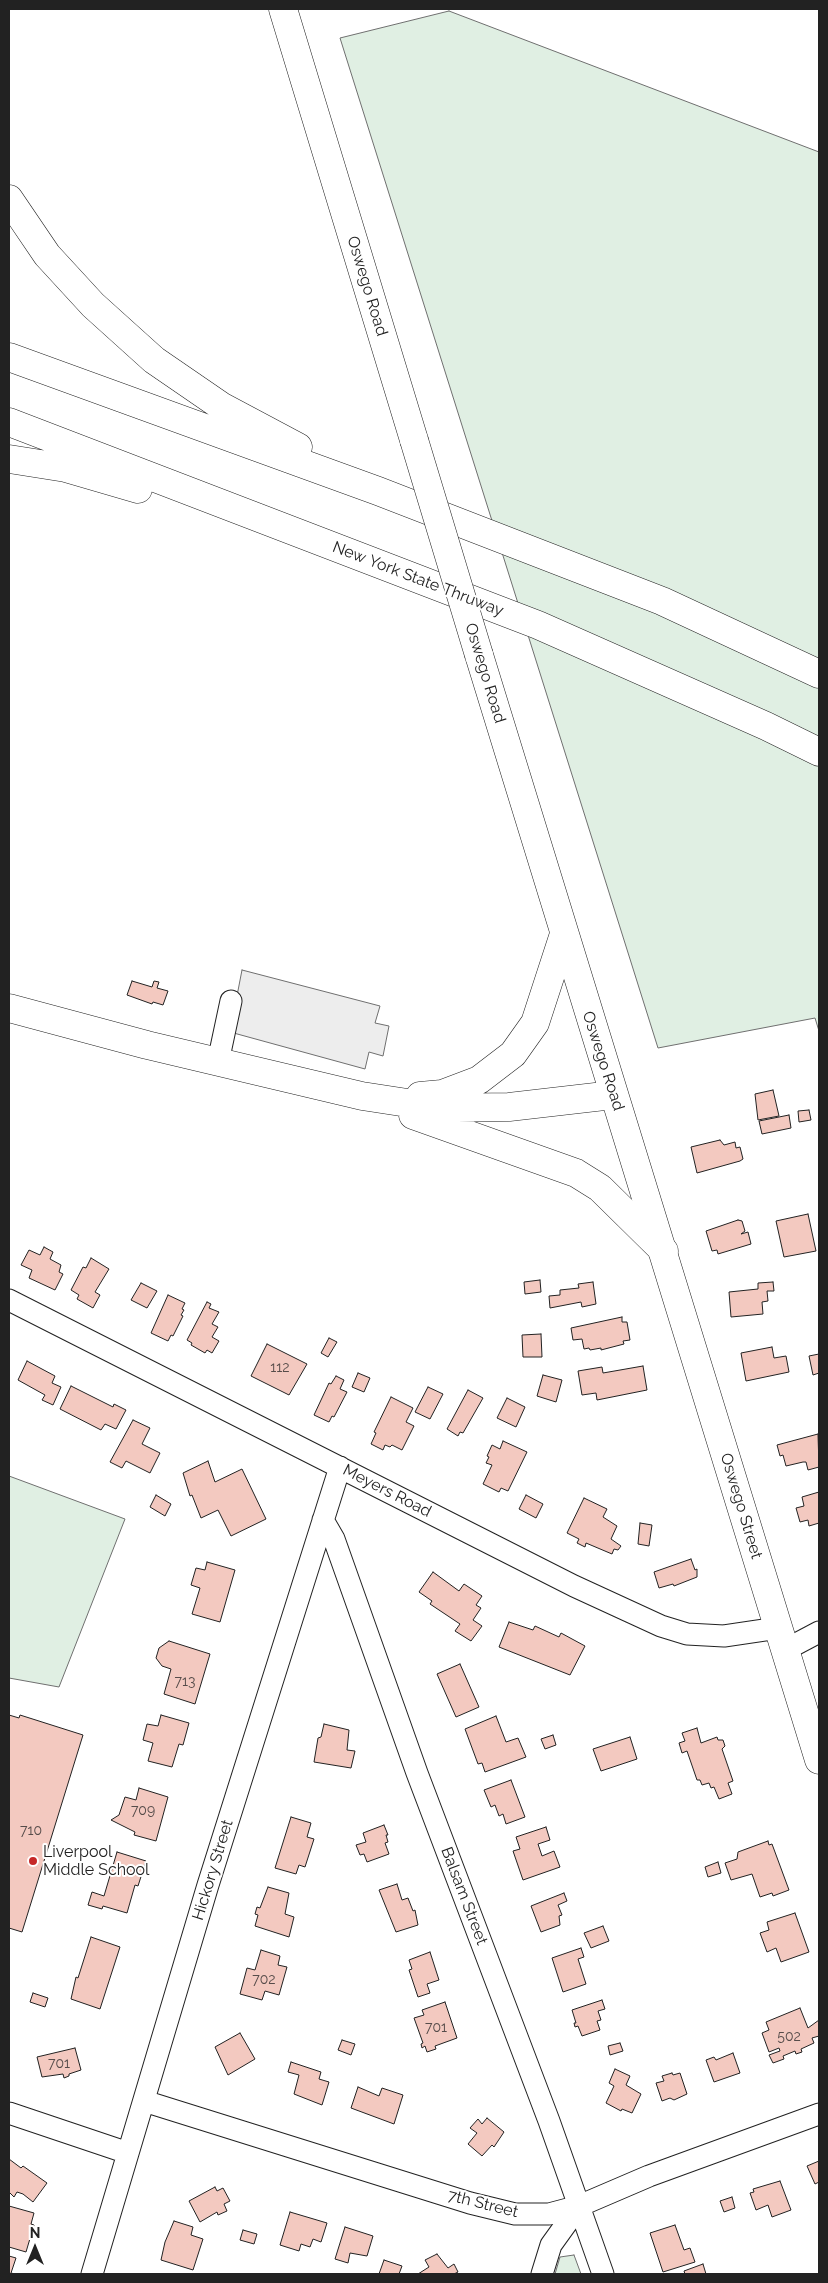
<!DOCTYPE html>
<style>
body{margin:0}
#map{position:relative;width:828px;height:2283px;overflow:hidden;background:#fff;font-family:Raleway,sans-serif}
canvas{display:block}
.frame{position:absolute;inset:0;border:10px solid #222;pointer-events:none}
.north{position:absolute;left:10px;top:2223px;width:50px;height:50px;-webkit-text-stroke:4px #fff;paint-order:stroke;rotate:0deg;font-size:14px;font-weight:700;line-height:20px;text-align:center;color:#222}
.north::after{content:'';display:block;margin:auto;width:18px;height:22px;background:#222;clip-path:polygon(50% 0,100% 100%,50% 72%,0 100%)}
</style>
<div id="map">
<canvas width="828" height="2283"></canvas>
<div class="frame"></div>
<div class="north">N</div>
</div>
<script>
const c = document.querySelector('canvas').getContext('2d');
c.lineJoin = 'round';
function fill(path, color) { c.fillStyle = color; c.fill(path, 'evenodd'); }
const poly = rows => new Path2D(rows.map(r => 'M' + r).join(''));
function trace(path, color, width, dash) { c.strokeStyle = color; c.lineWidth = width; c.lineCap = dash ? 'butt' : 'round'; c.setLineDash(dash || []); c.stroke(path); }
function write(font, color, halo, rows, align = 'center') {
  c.font = font + ' Raleway,sans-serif'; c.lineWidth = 4; c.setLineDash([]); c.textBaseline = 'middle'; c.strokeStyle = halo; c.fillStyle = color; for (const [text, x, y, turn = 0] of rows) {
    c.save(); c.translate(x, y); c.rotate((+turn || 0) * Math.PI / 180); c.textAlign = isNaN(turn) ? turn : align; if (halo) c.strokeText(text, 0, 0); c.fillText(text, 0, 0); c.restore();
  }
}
const green = poly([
 [449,11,819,152,819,1031,815,1018,658,1048,340,38,449,11],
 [9,1476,125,1519,59,1687,9,1678,9,1476],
 [574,2255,581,2274,555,2274,560,2257,574,2255]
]);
const parking = poly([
 [242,970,380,1006,375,1023,389,1026,383,1056,369,1052,365,1069,230,1032,242,970]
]);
const building = poly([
 [132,981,152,987,154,981,159,982,157,988,168,991,163,1005,153,1002,152,1004,127,995,132,981],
 [773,1090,779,1116,758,1120,755,1094,773,1090],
 [809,1110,811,1120,799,1122,798,1111,809,1110],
 [789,1115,791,1128,762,1134,759,1121,789,1115],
 [720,1140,724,1145,735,1142,736,1148,740,1147,743,1159,740,1161,697,1173,691,1147,720,1140],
 [808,1214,816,1251,784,1257,776,1221,808,1214],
 [738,1220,742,1221,745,1231,741,1234,748,1232,751,1244,718,1254,717,1250,712,1251,706,1231,738,1220],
 [44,1247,53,1252,50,1259,61,1265,59,1272,63,1274,55,1290,29,1278,32,1270,21,1265,29,1250,40,1255,44,1247],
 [91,1258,109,1269,95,1292,100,1295,93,1308,77,1299,79,1295,71,1290,83,1267,86,1268,91,1258],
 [540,1280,541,1292,525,1294,524,1282,540,1280],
 [593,1282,596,1304,582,1307,581,1302,550,1308,549,1296,560,1295,560,1290,579,1288,578,1284,593,1282],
 [773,1282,774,1291,767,1291,768,1301,762,1302,763,1314,731,1317,729,1292,758,1289,758,1283,773,1282],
 [141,1283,157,1291,147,1308,131,1300,141,1283],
 [168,1295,185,1303,182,1309,184,1310,181,1315,183,1316,173,1336,171,1335,168,1341,151,1333,168,1295],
 [207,1302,211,1304,209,1308,219,1312,212,1324,218,1327,212,1337,219,1341,212,1353,207,1350,205,1353,191,1345,192,1343,187,1340,207,1302],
 [622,1317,622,1322,627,1322,630,1340,623,1341,624,1344,601,1350,601,1348,590,1350,589,1348,584,1349,582,1339,573,1340,571,1328,622,1317],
 [541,1334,542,1357,523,1357,522,1335,541,1334],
 [329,1338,337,1342,328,1357,321,1353,329,1338],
 [267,1344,307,1364,289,1395,251,1376,267,1344],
 [772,1347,774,1358,786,1356,789,1372,746,1381,741,1353,772,1347],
 [819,1354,819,1373,813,1375,809,1356,819,1354],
 [27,1361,55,1376,52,1383,61,1387,53,1405,42,1400,45,1395,18,1380,27,1361],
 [643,1366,647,1390,597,1400,596,1393,582,1395,578,1371,602,1367,603,1373,643,1366],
 [358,1373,370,1378,364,1392,352,1387,358,1373],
 [543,1375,562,1380,556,1402,537,1396,543,1375],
 [336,1376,344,1380,340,1389,347,1392,334,1417,332,1416,329,1422,314,1415,329,1383,331,1384,336,1376],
 [71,1386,113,1407,114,1404,126,1410,116,1429,105,1424,101,1430,60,1409,71,1386],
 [428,1387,443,1394,430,1419,415,1412,428,1387],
 [468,1390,483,1398,463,1433,460,1432,458,1436,447,1429,468,1390],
 [391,1397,413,1408,406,1422,414,1426,402,1450,392,1445,390,1447,385,1445,383,1450,371,1444,376,1433,374,1432,391,1397],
 [507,1398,525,1407,516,1427,497,1418,507,1398],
 [133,1420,150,1428,142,1444,160,1453,150,1473,126,1461,122,1468,110,1462,133,1420],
 [818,1434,819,1467,808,1470,806,1462,803,1462,786,1466,783,1455,780,1456,777,1445,818,1434],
 [503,1441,527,1452,508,1491,501,1488,499,1492,483,1484,492,1465,486,1463,489,1457,487,1456,492,1445,500,1449,503,1441],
 [208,1461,215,1482,242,1469,266,1519,231,1536,218,1510,201,1518,192,1495,190,1496,183,1473,208,1461],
 [819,1492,819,1523,809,1526,808,1520,800,1522,796,1508,804,1506,802,1497,819,1492],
 [156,1495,171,1504,165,1516,150,1507,156,1495],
 [526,1495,543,1504,536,1518,519,1509,526,1495],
 [584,1498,607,1509,603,1517,617,1526,611,1539,621,1546,618,1550,614,1549,612,1554,586,1543,585,1547,577,1543,579,1539,567,1533,584,1498],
 [640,1523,652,1525,649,1546,638,1544,640,1523],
 [691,1559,695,1570,697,1569,697,1577,674,1586,673,1584,659,1588,654,1572,691,1559],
 [207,1562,235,1570,220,1622,192,1614,200,1588,191,1585,196,1568,205,1570,207,1562],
 [433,1572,459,1591,464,1584,482,1596,476,1605,481,1608,473,1620,482,1626,471,1641,455,1631,460,1624,430,1604,432,1601,419,1592,433,1572],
 [509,1622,533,1630,535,1626,559,1637,561,1633,585,1646,570,1675,499,1647,509,1622],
 [169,1641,210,1654,195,1704,164,1694,171,1669,162,1666,156,1658,159,1648,169,1641],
 [460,1664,479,1707,456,1717,437,1674,460,1664],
 [9,1715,19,1718,20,1715,83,1735,22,1932,9,1928,9,1715],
 [161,1715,189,1723,183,1745,179,1744,172,1767,148,1761,153,1743,143,1740,147,1724,158,1726,161,1715],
 [496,1716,506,1742,518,1738,526,1757,485,1772,482,1763,478,1764,465,1729,496,1716],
 [324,1724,349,1730,347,1750,355,1751,351,1768,314,1762,318,1738,321,1737,324,1724],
 [697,1728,701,1743,717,1737,718,1740,723,1740,725,1746,722,1749,733,1781,728,1783,732,1794,719,1799,714,1787,711,1788,709,1783,702,1785,700,1780,697,1780,687,1751,682,1753,679,1743,685,1741,682,1733,697,1728],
 [553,1735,556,1745,545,1749,541,1739,553,1735],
 [630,1737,637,1759,601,1771,593,1749,630,1737],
 [511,1780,525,1817,506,1824,503,1814,499,1816,495,1805,491,1807,484,1790,511,1780],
 [139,1788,168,1797,156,1841,134,1835,135,1832,111,1820,119,1815,125,1797,136,1800,139,1788],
 [291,1817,311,1823,307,1837,314,1839,305,1867,299,1865,296,1874,275,1868,291,1817],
 [384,1825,388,1835,386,1835,388,1842,385,1843,389,1854,367,1862,364,1854,360,1855,356,1845,366,1842,363,1833,384,1825],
 [546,1827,550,1840,538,1844,542,1856,554,1851,560,1867,523,1880,513,1851,520,1849,516,1837,546,1827],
 [768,1841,769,1845,772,1844,789,1890,773,1896,772,1893,760,1897,752,1874,731,1880,725,1863,737,1859,738,1852,768,1841],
 [117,1852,146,1861,138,1886,135,1885,127,1913,103,1906,102,1909,88,1905,92,1892,104,1896,117,1852],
 [718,1862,721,1873,708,1877,705,1867,718,1862],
 [397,1884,402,1900,408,1898,413,1911,415,1910,418,1925,396,1932,379,1890,397,1884],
 [268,1887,289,1893,285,1914,294,1917,289,1937,255,1926,258,1915,255,1914,257,1907,260,1908,268,1887],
 [564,1893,567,1901,558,1905,562,1915,559,1916,560,1925,541,1932,531,1906,564,1893],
 [795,1913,809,1952,781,1962,776,1948,767,1952,760,1933,769,1930,767,1922,795,1913],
 [603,1926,609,1941,591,1948,584,1933,603,1926],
 [91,1937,120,1947,100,2009,71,1999,76,1977,78,1978,91,1937],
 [581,1948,584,1957,578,1959,586,1984,563,1992,552,1958,581,1948],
 [261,1950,280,1956,278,1965,287,1967,279,1995,265,1991,262,2000,240,1994,247,1968,255,1970,261,1950],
 [430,1952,439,1980,427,1984,430,1993,418,1997,409,1970,412,1969,409,1960,430,1952],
 [33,1993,48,1998,45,2007,30,2002,33,1993],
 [602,2000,605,2009,598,2011,601,2020,597,2021,600,2030,582,2036,578,2026,575,2027,574,2023,576,2023,572,2010,602,2000],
 [445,2002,457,2038,435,2046,436,2049,427,2052,425,2046,422,2048,421,2044,423,2043,414,2018,424,2015,422,2010,445,2002],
 [800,2008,808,2028,819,2020,819,2036,812,2038,814,2043,801,2049,802,2052,796,2054,795,2051,783,2056,784,2059,773,2063,769,2055,780,2051,779,2048,769,2052,762,2033,769,2030,766,2022,800,2008],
 [240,2033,255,2059,228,2075,215,2047,240,2033],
 [342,2040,355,2044,351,2055,338,2050,342,2040],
 [620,2043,623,2051,610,2055,608,2046,620,2043],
 [75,2048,81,2070,69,2074,69,2076,64,2078,63,2074,42,2077,37,2057,75,2048],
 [733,2053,740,2073,714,2082,706,2060,714,2057,716,2060,733,2053],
 [291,2062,321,2072,319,2079,329,2082,322,2105,294,2094,299,2075,288,2072,291,2062],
 [615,2069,630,2076,626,2085,641,2094,632,2113,622,2109,621,2111,606,2103,614,2086,609,2083,615,2069],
 [672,2073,673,2075,680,2073,687,2094,674,2100,670,2098,662,2101,656,2083,664,2081,662,2076,672,2073],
 [358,2087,379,2096,382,2088,403,2095,394,2124,351,2108,358,2087],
 [487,2118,504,2132,494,2147,492,2145,482,2156,468,2144,477,2133,470,2128,478,2119,482,2124,487,2118],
 [9,2159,21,2168,23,2166,47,2183,33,2202,23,2194,17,2192,14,2197,9,2192,9,2159],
 [819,2161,819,2182,815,2184,807,2166,819,2161],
 [780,2181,791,2210,772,2217,768,2205,756,2210,750,2193,754,2192,753,2189,780,2181],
 [215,2187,217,2191,223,2188,230,2201,224,2204,227,2211,218,2215,217,2212,200,2222,189,2201,215,2187],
 [732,2197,735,2208,724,2212,720,2201,732,2197],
 [9,2206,34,2213,31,2224,34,2225,26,2252,9,2247,9,2206],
 [290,2212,327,2223,321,2242,313,2239,310,2247,301,2244,299,2251,280,2245,290,2212],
 [174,2221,193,2227,191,2235,203,2239,193,2270,161,2260,165,2242,174,2221],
 [675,2225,684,2250,690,2248,695,2262,663,2272,650,2233,675,2225],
 [345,2227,373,2236,367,2256,350,2253,348,2263,335,2259,345,2227],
 [243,2230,257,2234,254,2244,240,2240,243,2230],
 [437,2254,448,2268,454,2264,458,2272,454,2274,418,2274,429,2267,425,2260,437,2254],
 [9,2256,16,2258,11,2273,15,2274,9,2274,9,2256],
 [384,2260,402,2266,399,2274,379,2274,384,2260],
 [703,2264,706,2274,685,2274,684,2271,703,2264]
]);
const minor = poly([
 [218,1062,231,1001],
 [9,1300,574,1586,661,1626,687,1634,724,1636,778,1628],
 [323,1520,334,1539,417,1773,549,2121,603,2274],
 [785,1650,819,1632],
 [144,2101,470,2203,515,2214,549,2214,579,2206,649,2176,819,2114],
 [9,2113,128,2153],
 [92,2274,208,1885,340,1467],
 [542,2274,551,2245,579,2206]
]);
const major = poly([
 [283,9,414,440],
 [479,655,819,1760]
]);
const highway = poly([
 [9,199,47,255,93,305,154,360,221,406,298,447],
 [9,357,378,491,662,601,819,674],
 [9,422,538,625,766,726,819,752],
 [9,459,66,468,138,489],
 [9,1008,147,1045,362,1096,440,1108,509,1107,613,1095],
 [420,1096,442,1094,479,1080,513,1054,535,1023,564,934],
 [413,1115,576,1173,600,1188,664,1251]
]);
const majorBridge = poly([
 [414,440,479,655]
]);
const markers = [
 [33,1861,5,"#c62828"]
];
const numberNames = [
 ["112",280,1368],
 ["713",185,1682],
 ["709",143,1811],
 ["710",31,1831],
 ["702",264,1980],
 ["701",436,2028],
 ["502",789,2037],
 ["701",59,2064]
];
const streetNames = [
 ["Oswego Road",367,286,73],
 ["New York State Thruway",418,579,21],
 ["Oswego Road",485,673,73],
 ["Oswego Road",603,1061,72],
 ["Meyers Road",387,1491,27],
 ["Oswego Street",741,1506,73],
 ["Hickory Street",213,1870,-73],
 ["Balsam Street",464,1896,69],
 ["7th Street",483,2204,14]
];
const poiNames = [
 ["Liverpool",43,1852],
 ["Middle School",43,1870]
];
fill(green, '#e0efe3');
trace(green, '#6f6f6f', 1);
fill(parking, '#ededed');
trace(parking, '#6f6f6f', 1);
fill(building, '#f3c9c0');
trace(building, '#222', 1);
trace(minor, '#222', 23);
trace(major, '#222', 29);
trace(highway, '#222', 29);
trace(minor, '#fff', 21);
trace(major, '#fff', 28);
trace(highway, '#fff', 28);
trace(majorBridge, '#222', 29, []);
trace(majorBridge, '#fff', 28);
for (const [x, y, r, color] of markers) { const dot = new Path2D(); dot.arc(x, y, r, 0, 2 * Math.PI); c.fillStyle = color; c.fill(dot); trace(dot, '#fff', 2); }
write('14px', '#564c4a', null, numberNames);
write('16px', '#222', '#fff', streetNames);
write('16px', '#222', '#fff', poiNames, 'left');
</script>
